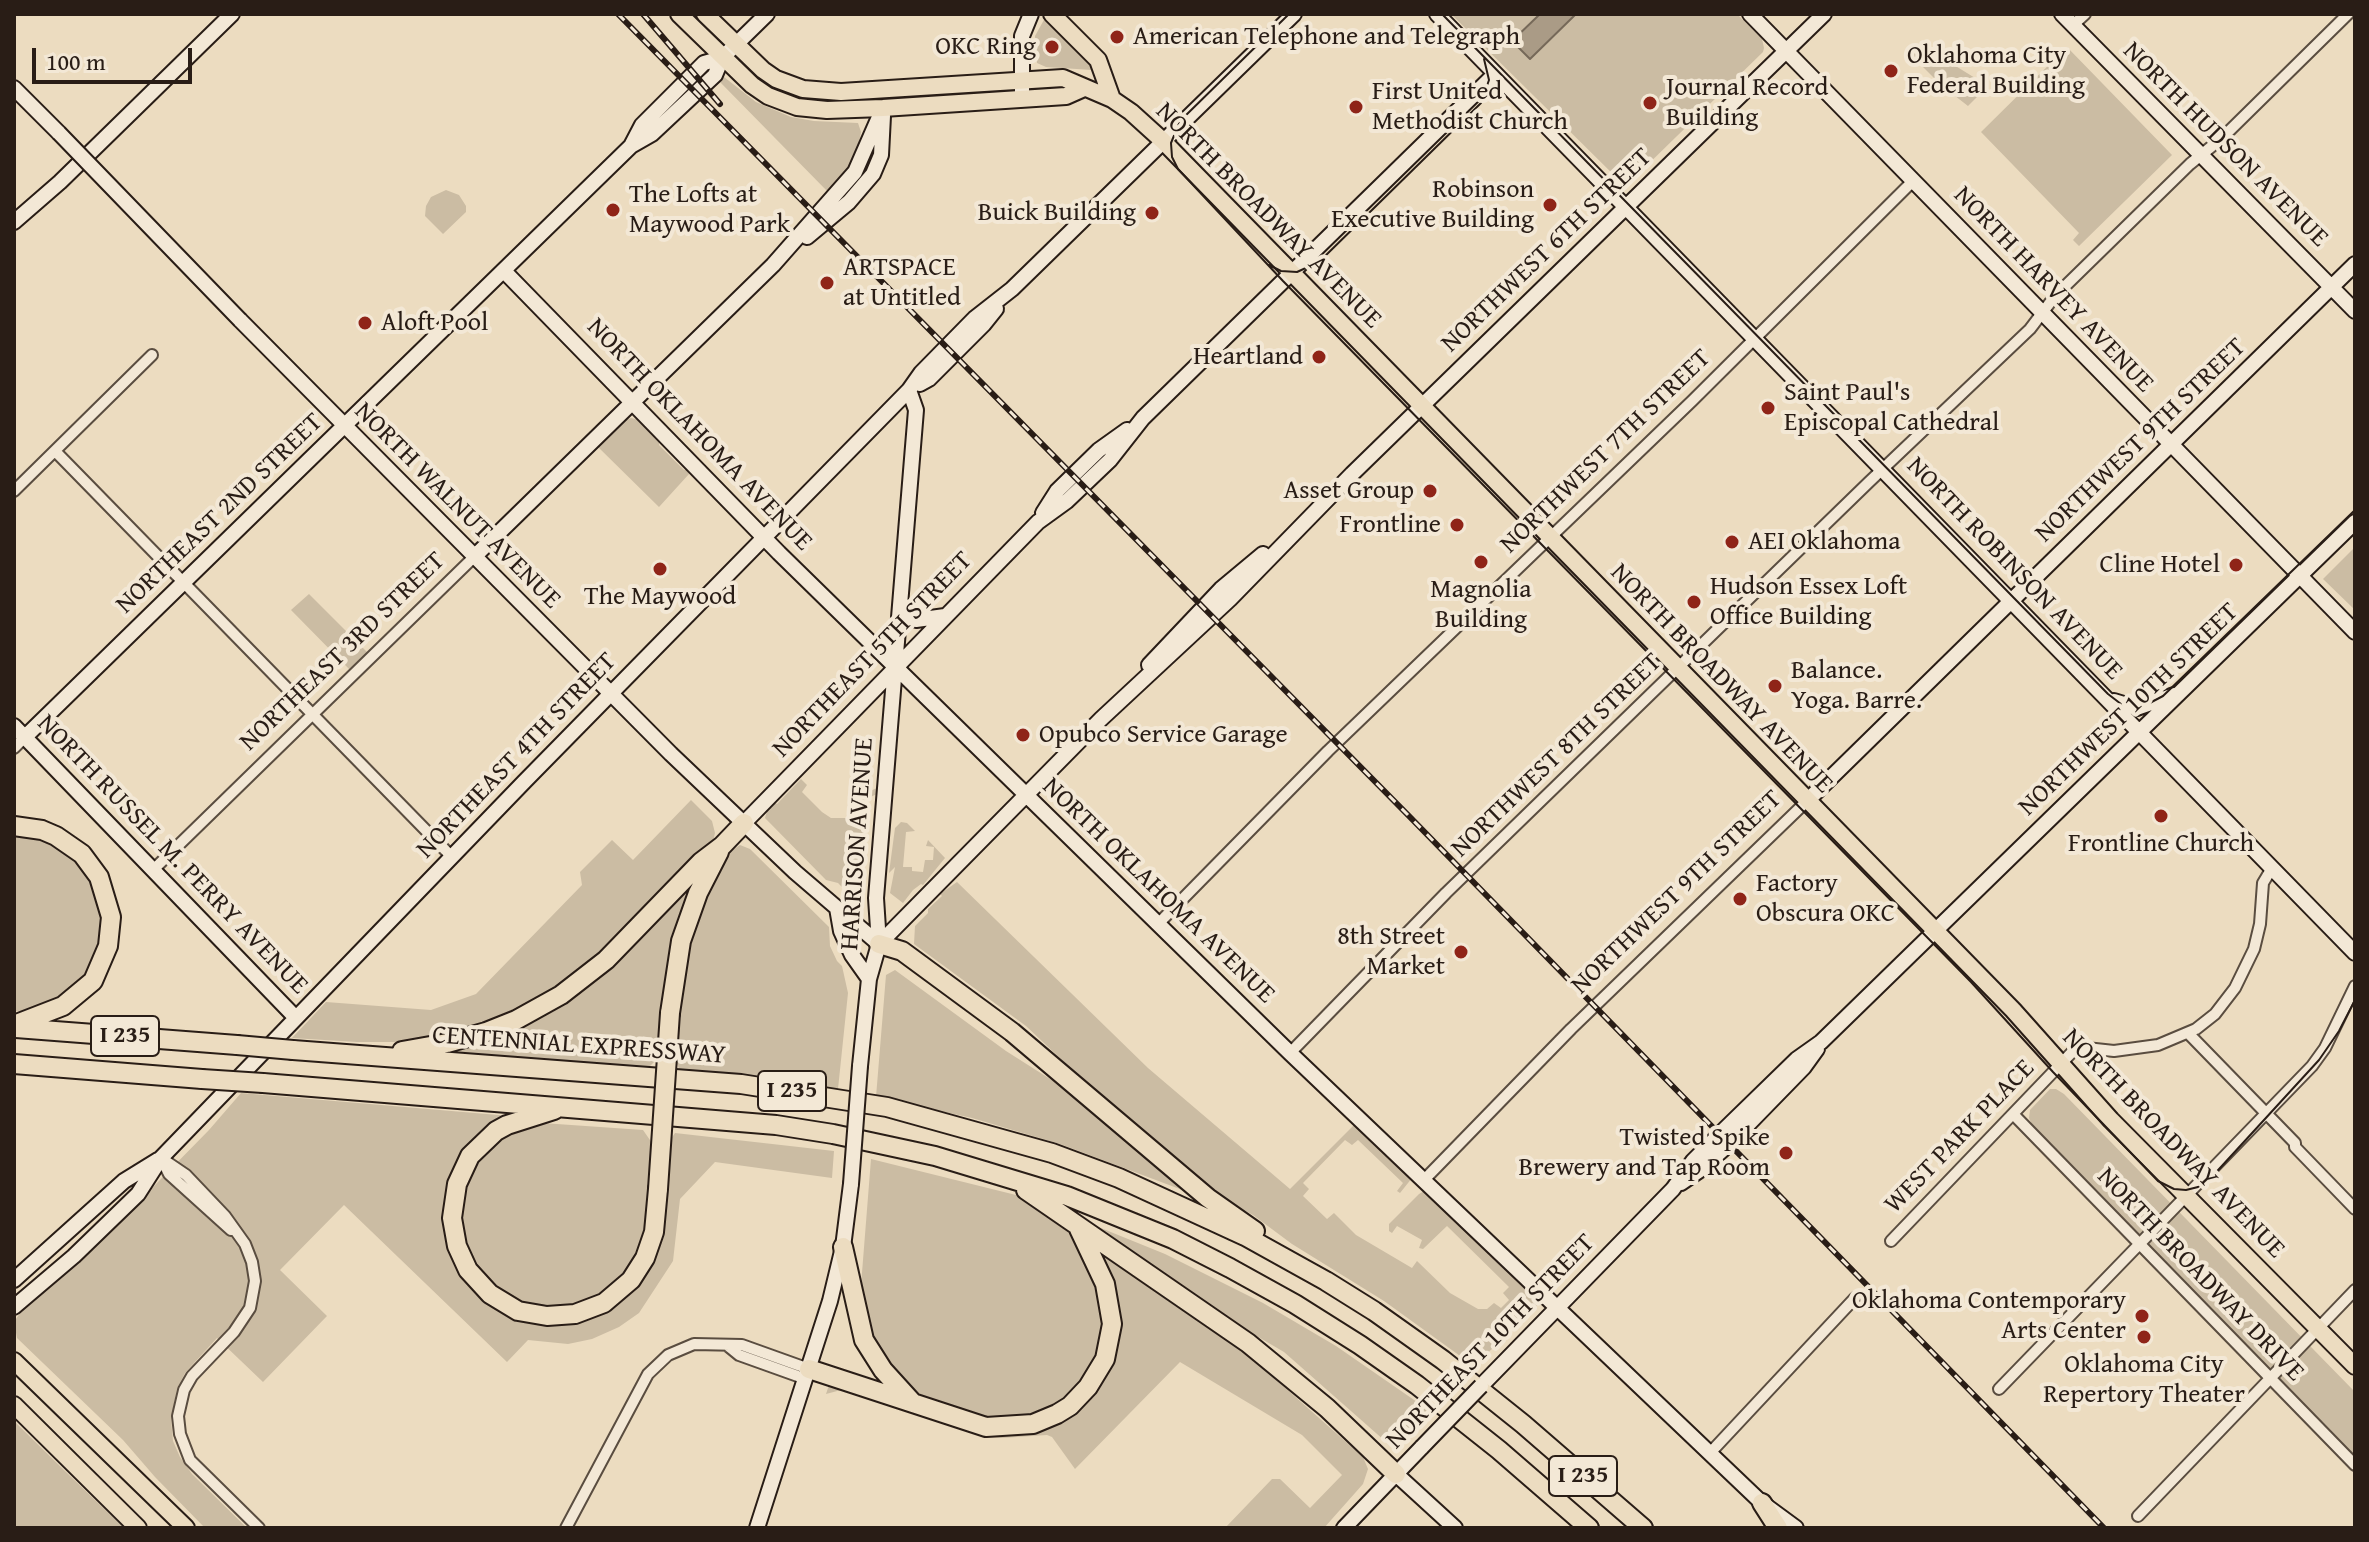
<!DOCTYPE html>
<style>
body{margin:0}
#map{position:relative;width:2369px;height:1542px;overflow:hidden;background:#ecdcc0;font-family:"Gentium Book Plus",serif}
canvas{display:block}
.frame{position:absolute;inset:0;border:16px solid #291d16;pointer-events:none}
.scale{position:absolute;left:32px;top:48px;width:160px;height:36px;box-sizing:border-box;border:4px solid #291d16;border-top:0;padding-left:10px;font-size:24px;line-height:28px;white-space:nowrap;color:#291d16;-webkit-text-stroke:6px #f3e8d6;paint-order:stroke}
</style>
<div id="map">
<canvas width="2369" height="1542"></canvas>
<div class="frame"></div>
<div class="scale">100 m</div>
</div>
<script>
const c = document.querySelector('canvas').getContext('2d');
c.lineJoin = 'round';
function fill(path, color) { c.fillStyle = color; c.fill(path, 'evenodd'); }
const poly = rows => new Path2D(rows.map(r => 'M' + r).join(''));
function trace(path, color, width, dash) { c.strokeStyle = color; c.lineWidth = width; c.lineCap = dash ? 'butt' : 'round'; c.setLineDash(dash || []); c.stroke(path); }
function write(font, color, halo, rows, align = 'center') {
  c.font = font + ' "Gentium Book Plus",serif'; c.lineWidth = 8; c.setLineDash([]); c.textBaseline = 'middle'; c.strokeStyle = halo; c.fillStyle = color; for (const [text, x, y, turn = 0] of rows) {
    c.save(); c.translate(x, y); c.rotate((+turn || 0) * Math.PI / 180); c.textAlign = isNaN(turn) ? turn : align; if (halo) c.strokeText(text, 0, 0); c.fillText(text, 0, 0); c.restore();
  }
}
const green = poly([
 [1451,14,1737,14,1762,39,1764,48,1763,52,1633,179,1622,183],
 [1045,18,1093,67,1092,70,1046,67,1037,63,1035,36],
 [1920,44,1988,86,1968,106,1941,85,1916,60,1913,56],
 [2067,47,2172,155,2079,246,2073,240,2079,233,1981,132],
 [724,77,756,102,791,117,814,121,858,123,861,132,855,163,828,192,719,81],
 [446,190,459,195,466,206,466,212,443,234,425,216,426,206,431,197],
 [631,418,640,420,659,439,659,445,684,470,687,469,689,474,659,507,598,447,624,421],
 [2355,547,2355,610,2323,579],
 [309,594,368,653,350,670,291,610],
 [801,779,807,785,802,792,822,812,831,818,860,818,862,788,867,788,868,792,877,788,877,794,866,799,862,863,859,865,863,870,861,891,850,895,838,883,826,880,765,818,768,808,774,802,777,804],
 [691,800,712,821,715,833,712,845,574,980,494,1025,409,1042,357,1042,292,1038,326,1002,431,1010,476,994,582,885,580,872,612,840,633,860],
 [901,822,907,823,915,831,906,832,903,867,912,867,912,871,923,872,925,860,933,860,934,847,926,846,928,840,945,858,923,885,921,884,913,890,903,903,890,893,895,867,889,873,895,828],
 [14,832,59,844,92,877,105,926,91,972,74,991,28,1012,14,1011],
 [740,845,750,849,829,927,830,946,837,961,842,966,848,993,838,1089,680,1071,674,1057,677,1013,693,920,728,853],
 [698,873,659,1057,648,1068,436,1052,510,1028],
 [957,882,1148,1068,1290,1189,1355,1124,1412,1178,1400,1193,1397,1191,1403,1183,1358,1140,1352,1145,1345,1140,1303,1183,1309,1189,1303,1196,1327,1219,1334,1213,1356,1235,1412,1268,1417,1261,1450,1293,1478,1309,1487,1309,1494,1303,1501,1308,1509,1300,1503,1293,1509,1287,1447,1226,1423,1249,1419,1248,1422,1240,1397,1226,1392,1233,1389,1231,1389,1224,1419,1194,1424,1191,1535,1298,1538,1302,1536,1307,1474,1366,1384,1301,1292,1244,1253,1215,1214,1194,1137,1131,1026,1026,914,944,915,926,928,913,928,909,942,896,940,894],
 [895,970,1006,1051,1080,1098,1193,1194,1060,1144,972,1118,876,1097,886,975],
 [2050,1089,2056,1089,2064,1094,2355,1392,2355,1456,2032,1125,2029,1118,2030,1110],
 [241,1093,510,1116,464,1155,456,1259,530,1319,632,1288,667,1145,675,1133,834,1151,832,1178,715,1162,680,1199,673,1261,639,1313,619,1327,592,1339,568,1344,528,1340,507,1362,344,1205,280,1270,327,1316,263,1382,217,1338,185,1373,177,1389,171,1419,173,1441,180,1457,192,1474,247,1528,205,1528,155,1477,123,1440,17,1338,14,1322,22,1310,106,1235,209,1130],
 [528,1122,643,1130,652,1143,647,1239,619,1286,578,1308,531,1308,489,1287,461,1243,459,1196,484,1148],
 [871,1159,1024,1197,1060,1223,1074,1237,1095,1273,1105,1316,1100,1353,1072,1395,1037,1416,990,1421,923,1398,914,1392,878,1356,860,1298],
 [1091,1224,1165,1254,1263,1303,1336,1346,1430,1411,1402,1439,1385,1441,1284,1352,1207,1307,1090,1227],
 [1101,1248,1220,1330,1363,1457,1368,1469,1363,1484,1324,1528,1225,1528,1272,1479,1280,1479,1310,1508,1342,1475,1302,1435,1180,1362,1075,1469,1052,1437,1047,1435,1002,1438,983,1437,841,1390,826,1394,830,1382,1032,1430,1111,1357,1097,1251],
 [14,1421,66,1472,124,1528,14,1528]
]);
const water = poly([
 [1540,14,1576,14,1530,59,1512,41,1540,14]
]);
const street = poly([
 [2073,25,2085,14],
 [55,451,452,857],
 [14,491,152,355],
 [14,748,25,737],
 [153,870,475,556],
 [1158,924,1328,751,1692,401,1913,181],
 [2188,1033,2295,1143,2295,1147,2355,1209],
 [1290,1053,1446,893,1869,482,2030,329,2055,296,2190,164,2222,138,2348,14],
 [2014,1115,2355,1465],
 [161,1158,186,1175,225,1216,245,1244,252,1262,255,1281,250,1308,234,1332,192,1376,184,1390,178,1416,180,1434,190,1460,259,1528],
 [161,1158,169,1174,231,1230],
 [1423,1181,1571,1029,1807,801],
 [1891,1241,2077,1047,2114,1051,2158,1045,2196,1029,2215,1014,2235,988,2254,949,2260,924,2263,883,2272,868],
 [728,1346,739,1355,806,1379],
 [1999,1389,2312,1066,2325,1048,2355,986],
 [1710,1453,1855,1298],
 [2138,1516,2355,1290],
 [566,1528,648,1374,668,1355,694,1344,742,1345,809,1369]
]);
const secondary = poly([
 [1437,14,2355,953],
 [1750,14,2355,632],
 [2062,14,2355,311],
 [14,88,59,133],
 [1022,98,1022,36,1031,14],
 [631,146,642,125,704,63,722,58],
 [14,222,60,182,232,14],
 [807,237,849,202,873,174,881,155,883,116],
 [504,271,779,553,1290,1053,1762,1503,1796,1528],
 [240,320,671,754,795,872,879,944],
 [920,384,929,379,984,324,996,309],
 [1043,513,1057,491,1099,450,1127,430],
 [475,556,773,265,855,172,883,108],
 [901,603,916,620,945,616],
 [1149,665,1221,589,1263,554],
 [2114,701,2137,708,2174,695],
 [14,726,296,1018],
 [25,737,631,146,652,134,715,75,722,58,767,14],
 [1807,801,2355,264],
 [744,823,1038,522,1067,501,1110,460,1143,418,1495,74],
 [837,908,841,931,852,955,869,979],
 [879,944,1101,719,1230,599,1352,474,1824,14],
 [860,1066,869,979,879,944,876,898,916,410,909,390],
 [1681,1183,1700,1170,1729,1144,1804,1067,1817,1049],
 [14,1280,124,1181,158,1160],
 [14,1307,74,1256,138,1194,161,1158,524,782,909,390,921,373,975,318,1012,289,1294,14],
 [1481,1386,1673,1189,1693,1161,1725,1129,1797,1059,1821,1042,2355,522],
 [1396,1474,1455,1528],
 [757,1528,830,1301,843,1247,851,1184],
 [1344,1528,1422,1447]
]);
const primary = poly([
 [679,14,752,85,768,96,797,107,827,110,883,108,1066,96,1084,88],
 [705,14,763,70,776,79,803,89,841,92,1063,78,1112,99,1131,112,1163,141,2013,1010,2111,1120,2355,1366],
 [1052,14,1098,60,1112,99],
 [14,1361,186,1528],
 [14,1405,138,1528]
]);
const highway = poly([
 [14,826,42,830,56,836,82,854,99,877,111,917,108,946,93,981,63,1006,14,1025],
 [879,944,902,951,1012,1032,1208,1198,1255,1231],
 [670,1013,681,941,698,893,719,852],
 [16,1028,237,1045],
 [293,1050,741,1084,887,1107,1052,1153,1119,1178,1245,1236,1326,1281,1374,1311,1443,1360,1523,1424,1643,1528],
 [402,1051,447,1043,486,1032,516,1020,561,995,606,960,701,862,722,846,744,823],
 [14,1064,202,1079],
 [263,1083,776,1125,833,1134,935,1156,1067,1196,1173,1239,1230,1268,1295,1304,1360,1345,1417,1385,1499,1450,1589,1528],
 [554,1110,507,1125,496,1131,470,1156,457,1184,452,1218,457,1246,468,1270,490,1294,518,1311,547,1316,575,1314,604,1303,631,1280,645,1258,654,1232,658,1189],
 [1026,1190,1248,1343,1327,1408,1396,1474],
 [843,1247,864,1340,883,1370,913,1403],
 [809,1369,986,1427,1033,1424,1057,1414,1070,1406,1088,1387,1105,1359,1112,1324,1105,1284,1079,1229],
 [1762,1503,1778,1528]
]);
const tram = poly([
 [1289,14,1180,121,1171,143,1172,157,1178,169,1283,281,1971,982,2053,1072,2158,1181,2174,1189,2186,1190,2198,1187,2209,1180,2319,1060,2339,1031,2355,1000],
 [1442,14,2108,694,2121,704,2144,706,2163,696,2355,510],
 [1269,265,1281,271,1297,272,1319,262,1481,103,1489,80,1484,59]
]);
const rail = poly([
 [618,14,1407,814,2104,1528],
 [643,14,720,104]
]);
const secondaryBridge = poly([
 [59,133,240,320],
 [851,1184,860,1066],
 [1422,1447,1481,1386]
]);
const highwayBridge = poly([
 [237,1045,293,1050],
 [202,1079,263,1083],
 [658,1189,670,1013]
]);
const markers = [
 [1117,37,8,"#8f2418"],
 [1052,47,8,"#8f2418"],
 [1891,71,8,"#8f2418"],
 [1650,103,8,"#8f2418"],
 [1356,107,8,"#8f2418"],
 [1550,205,8,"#8f2418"],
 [613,210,8,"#8f2418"],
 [1152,213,8,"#8f2418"],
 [827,283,8,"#8f2418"],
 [365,323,8,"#8f2418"],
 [1319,357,8,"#8f2418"],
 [1768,408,8,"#8f2418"],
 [1430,491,8,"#8f2418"],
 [1457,525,8,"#8f2418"],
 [1732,542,8,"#8f2418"],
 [1481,562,8,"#8f2418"],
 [2236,565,8,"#8f2418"],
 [660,569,8,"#8f2418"],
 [1694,602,8,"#8f2418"],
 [1775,686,8,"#8f2418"],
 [1023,735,8,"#8f2418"],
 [2161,816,8,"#8f2418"],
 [1740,899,8,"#8f2418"],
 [1461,952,8,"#8f2418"],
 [1786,1153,8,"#8f2418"],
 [2142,1316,8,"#8f2418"],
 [2144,1337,8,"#8f2418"]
];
const shields = [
 [125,1036,68],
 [792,1091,68],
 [1583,1476,68]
];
const shieldNames = [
 ["I 235",125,1036],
 ["I 235",792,1091],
 ["I 235",1583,1476]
];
const poiNames = [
 ["American Telephone and Telegraph",1133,37],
 ["OKC Ring",1036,47,"right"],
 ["Oklahoma City",1907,56],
 ["Federal Building",1907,86],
 ["Journal Record",1666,88],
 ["Building",1666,118],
 ["First United",1372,92],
 ["Methodist Church",1372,122],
 ["Robinson",1534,190,"right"],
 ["Executive Building",1534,220,"right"],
 ["The Lofts at",629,195],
 ["Maywood Park",629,225],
 ["Buick Building",1136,213,"right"],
 ["ARTSPACE",843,268],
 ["at Untitled",843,298],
 ["Aloft Pool",381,323],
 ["Heartland",1303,357,"right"],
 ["Saint Paul's",1784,393],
 ["Episcopal Cathedral",1784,423],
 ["Asset Group",1414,491,"right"],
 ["Frontline",1441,525,"right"],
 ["AEI Oklahoma",1748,542],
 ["Cline Hotel",2220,565,"right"],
 ["Hudson Essex Loft",1710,587],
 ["Office Building",1710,617],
 ["Magnolia",1481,590,"center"],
 ["Building",1481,620,"center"],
 ["The Maywood",660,597,"center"],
 ["Balance.",1791,671],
 ["Yoga. Barre.",1791,701],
 ["Opubco Service Garage",1039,735],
 ["Frontline Church",2161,844,"center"],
 ["Factory",1756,884],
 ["Obscura OKC",1756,914],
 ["8th Street",1445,937,"right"],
 ["Market",1445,967,"right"],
 ["Twisted Spike",1770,1138,"right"],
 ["Brewery and Tap Room",1770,1168,"right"],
 ["Oklahoma Contemporary",2126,1301,"right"],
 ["Arts Center",2126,1331,"right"],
 ["Oklahoma City",2144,1365,"center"],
 ["Repertory Theater",2144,1395,"center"]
];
const streetNames = [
 ["NORTH HUDSON AVENUE",2225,145,45],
 ["NORTH BROADWAY AVENUE",1268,216,45],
 ["NORTHWEST 6TH STREET",1547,251,-44],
 ["NORTH HARVEY AVENUE",2053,290,46],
 ["NORTH OKLAHOMA AVENUE",699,435,46],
 ["NORTHWEST 9TH STREET",2141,441,-44],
 ["NORTHWEST 7TH STREET",1606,452,-44],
 ["NORTH WALNUT AVENUE",457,506,45],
 ["NORTHEAST 2ND STREET",220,514,-44],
 ["NORTH ROBINSON AVENUE",2014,569,46],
 ["NORTHEAST 3RD STREET",343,652,-44],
 ["NORTHEAST 5TH STREET",873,655,-46],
 ["NORTH BROADWAY AVENUE",1721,679,46],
 ["NORTHWEST 10TH STREET",2129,710,-44],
 ["NORTHEAST 4TH STREET",517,756,-46],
 ["NORTHWEST 8TH STREET",1557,756,-44],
 ["HARRISON AVENUE",858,844,-86],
 ["NORTH RUSSEL M. PERRY AVENUE",172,855,46],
 ["NORTH OKLAHOMA AVENUE",1158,891,44],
 ["NORTHWEST 9TH STREET",1677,893,-44],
 ["CENTENNIAL EXPRESSWAY",579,1046,4],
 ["WEST PARK PLACE",1960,1137,-46],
 ["NORTH BROADWAY AVENUE",2173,1144,46],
 ["NORTH BROADWAY DRIVE",2200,1275,46],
 ["NORTHEAST 10TH STREET",1491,1342,-46]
];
fill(green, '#cbbca3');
fill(water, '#aa9b86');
trace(water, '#766959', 2);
trace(street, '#5a4d40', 14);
trace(secondary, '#291d16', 18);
trace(primary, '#291d16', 20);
trace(highway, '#291d16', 22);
trace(street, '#f3e8d6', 10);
trace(secondary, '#f3e8d6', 14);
trace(primary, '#ecdcc0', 16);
trace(highway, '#ecdcc0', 18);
trace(tram, '#291d16', 2);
trace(rail, '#291d16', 6);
trace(rail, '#f3e8d6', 3, [9]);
trace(secondaryBridge, '#291d16', 18, []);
trace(highwayBridge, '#291d16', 22, []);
trace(secondaryBridge, '#f3e8d6', 14);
trace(highwayBridge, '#ecdcc0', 18);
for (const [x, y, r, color] of markers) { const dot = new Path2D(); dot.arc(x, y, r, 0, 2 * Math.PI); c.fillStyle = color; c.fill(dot); trace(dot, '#f3e8d6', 3); }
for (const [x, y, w] of shields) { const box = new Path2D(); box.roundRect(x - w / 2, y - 20, w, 40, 6); c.fillStyle = '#f3e8d6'; c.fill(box); trace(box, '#291d16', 2); }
write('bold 24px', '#291d16', null, shieldNames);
write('26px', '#291d16', '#f3e8d6', poiNames, 'left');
write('26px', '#291d16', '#f3e8d6', streetNames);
</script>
